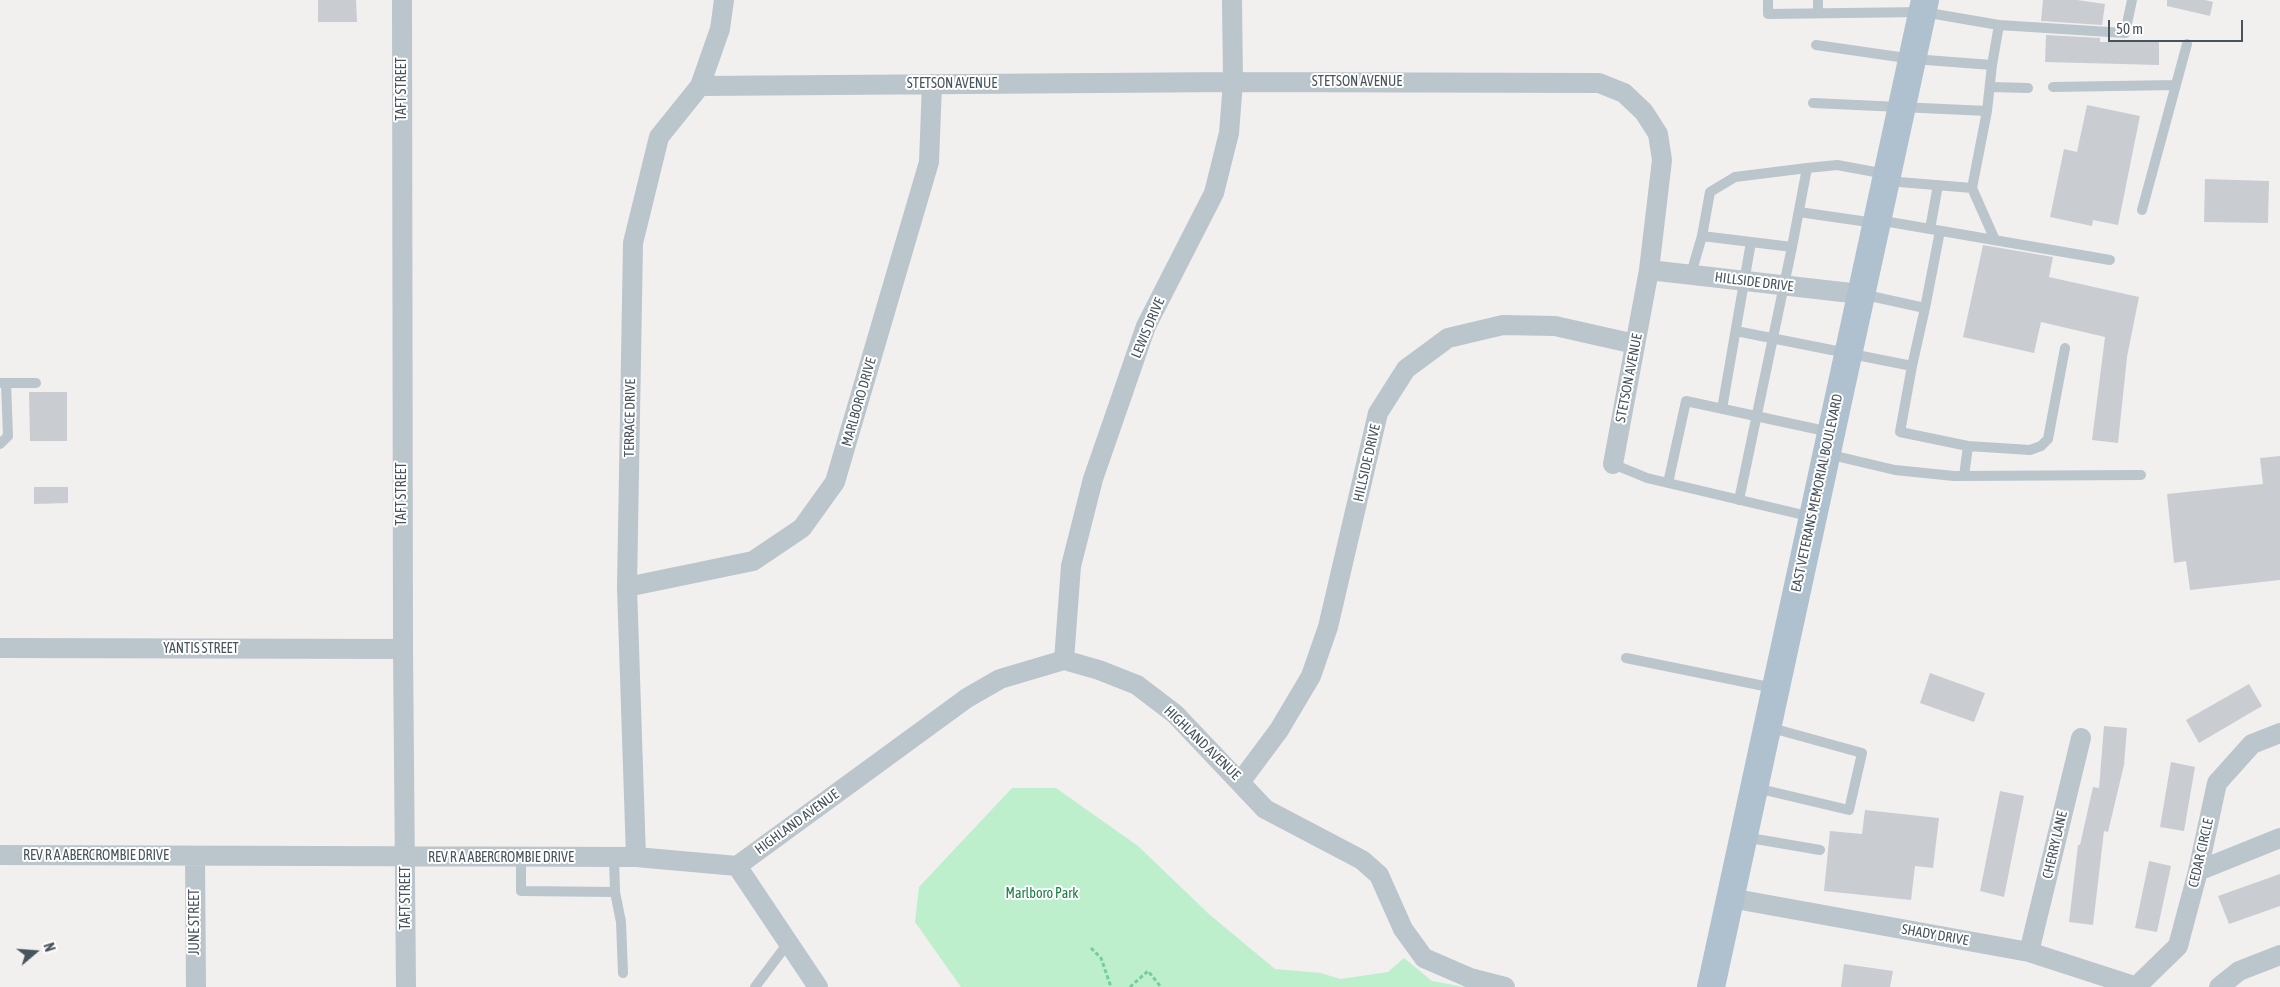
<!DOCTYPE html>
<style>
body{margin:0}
#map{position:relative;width:2280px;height:987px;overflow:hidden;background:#f2efef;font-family:"Asap Condensed",sans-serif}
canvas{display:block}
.north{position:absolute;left:10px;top:927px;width:50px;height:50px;-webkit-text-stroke:4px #fff;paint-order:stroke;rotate:72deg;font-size:14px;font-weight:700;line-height:20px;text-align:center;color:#47545d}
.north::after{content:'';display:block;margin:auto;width:18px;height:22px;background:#47545d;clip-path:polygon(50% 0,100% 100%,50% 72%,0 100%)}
.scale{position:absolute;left:2108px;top:20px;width:135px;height:22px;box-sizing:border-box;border:2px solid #47545d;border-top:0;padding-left:6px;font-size:15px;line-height:18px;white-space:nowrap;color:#47545d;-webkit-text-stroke:4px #fff;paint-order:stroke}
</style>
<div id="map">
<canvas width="2280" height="987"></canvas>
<div class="north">N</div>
<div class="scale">50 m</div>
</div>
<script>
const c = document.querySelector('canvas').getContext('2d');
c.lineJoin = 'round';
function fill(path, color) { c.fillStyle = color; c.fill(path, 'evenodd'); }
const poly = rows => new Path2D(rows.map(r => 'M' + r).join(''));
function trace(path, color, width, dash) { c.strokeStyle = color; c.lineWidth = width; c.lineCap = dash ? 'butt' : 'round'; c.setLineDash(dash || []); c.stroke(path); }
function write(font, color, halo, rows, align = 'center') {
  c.font = font + ' "Asap Condensed",sans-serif'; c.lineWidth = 4; c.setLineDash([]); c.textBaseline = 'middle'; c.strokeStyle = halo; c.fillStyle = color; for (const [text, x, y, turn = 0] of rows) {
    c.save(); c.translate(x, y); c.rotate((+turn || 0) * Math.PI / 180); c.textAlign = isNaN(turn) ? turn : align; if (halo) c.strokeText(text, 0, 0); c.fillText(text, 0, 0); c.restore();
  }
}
const green = poly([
 [1012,788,1056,788,1138,846,1210,915,1275,969,1321,973,1340,979,1388,972,1404,958,1432,981,1465,987,961,987,915,922,919,887]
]);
const building = poly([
 [318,0,356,0,357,22,318,22],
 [2043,0,2077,0,2105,4,2102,25,2041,21],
 [2167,0,2205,0,2213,2,2210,16,2167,6],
 [2046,35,2100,38,2100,42,2159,42,2159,65,2045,62],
 [2087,105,2140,116,2118,225,2093,220,2092,226,2050,217,2064,149,2077,152],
 [2205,179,2269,181,2268,223,2204,222],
 [1983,245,2053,257,2049,277,2139,297,2127,357,2118,443,2092,440,2105,337,2041,322,2034,353,1963,337],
 [29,392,67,392,67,441,30,441],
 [2280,456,2280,580,2190,590,2186,561,2174,563,2167,494,2263,484,2260,458],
 [34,487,68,487,68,503,34,504],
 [1930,673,1985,693,1974,722,1920,703],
 [2249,684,2262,706,2199,743,2186,720],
 [2104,726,2127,728,2124,765,2108,832,2104,831,2093,925,2069,922,2078,845,2080,845,2093,787,2099,788],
 [2171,762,2195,767,2184,831,2160,827],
 [2000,791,2024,796,2004,897,1980,891],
 [1865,810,1939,818,1933,868,1915,866,1911,900,1824,891,1830,831,1862,834],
 [2149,861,2171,866,2157,932,2135,928],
 [2280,874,2280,906,2229,924,2218,896],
 [1844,964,1893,971,1890,987,1841,987]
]);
const path = poly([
 [1091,948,1101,958,1111,987],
 [1130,987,1148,971,1161,987]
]);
const lane = poly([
 [1768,0,1768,14,1923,12,1999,25,2125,33,2132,0],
 [1818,0,1818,13],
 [1992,65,1999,25],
 [1990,87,2028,88],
 [2053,87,2176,85],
 [1813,103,1987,111,1992,65,1913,59,1816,45],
 [1807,168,1735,177,1710,192,1702,236,1792,247,1807,168,1837,165,1886,174],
 [1887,181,1972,188,1987,111],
 [1972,188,1995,240],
 [2142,210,2187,44],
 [1799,212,1875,223],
 [1878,220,2110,260],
 [1930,229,1938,185],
 [1691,274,1702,236],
 [1925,308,1940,231],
 [1736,331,1912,366,1925,308,1861,294],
 [1912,366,1900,432,1968,446,1964,476],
 [1,383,36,383],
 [1722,409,1751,242],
 [0,444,8,436,6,383],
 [1968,446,2030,450,2041,446,2048,439,2065,348],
 [1827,454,1895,470,1954,476,2141,475],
 [1613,464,1647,478,1812,517],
 [1668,483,1686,401,1830,432],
 [1739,500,1792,247],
 [1626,658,1774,688],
 [1756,788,1849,810,1862,753,1768,727],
 [1744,837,1820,850],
 [521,858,521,891,615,892,614,858],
 [615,892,621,922,623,973],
 [755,987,788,943]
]);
const street = poly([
 [402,0,403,649,406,987],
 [700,86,1233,82,1599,83,1624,93,1644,112,1658,134,1662,160,1649,270,1613,464],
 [1649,270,1860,294],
 [627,587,753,561,802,528,835,482,929,162,932,84],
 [0,648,403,649],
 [1064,660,1071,566,1093,479,1146,326,1214,193,1229,133,1233,82,1232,0],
 [1241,781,1279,730,1311,676,1328,627,1378,413,1406,369,1448,338,1503,325,1555,326,1635,344],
 [0,855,636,857,737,866,818,987],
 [195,856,196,987],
 [636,857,627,587,633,243,659,137,700,86,720,29,724,0],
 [737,866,967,698,1000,679,1064,660,1099,670,1137,685,1175,714,1265,809,1362,860,1379,875,1403,929,1424,958,1470,978,1505,987],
 [2198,871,2280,838],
 [1730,898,2029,952,2137,987],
 [2029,952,2081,738],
 [2137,986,2178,946,2198,871,2217,783,2252,744,2280,733],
 [2219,987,2239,971,2280,955]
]);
const primary = poly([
 [1711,987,1925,0]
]);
const streetNames = [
 ["STETSON AVENUE",1357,82],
 ["STETSON AVENUE",952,84],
 ["TAFT STREET",402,89,-90],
 ["HILLSIDE DRIVE",1754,282,7],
 ["LEWIS DRIVE",1148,328,-67],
 ["STETSON AVENUE",1629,378,-79],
 ["MARLBORO DRIVE",859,402,-74],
 ["TERRACE DRIVE",630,418,-89],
 ["HILLSIDE DRIVE",1367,463,-77],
 ["EAST VETERANS MEMORIAL BOULEVARD",1817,493,-78],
 ["TAFT STREET",402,494,-90],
 ["YANTIS STREET",201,649],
 ["HIGHLAND AVENUE",1202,743,44],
 ["HIGHLAND AVENUE",797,822,-36],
 ["CHERRY LANE",2055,845,-77],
 ["CEDAR CIRCLE",2201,853,-77],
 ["REV R A ABERCROMBIE DRIVE",96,856],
 ["REV R A ABERCROMBIE DRIVE",501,858],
 ["TAFT STREET",406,898,-90],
 ["JUNE STREET",195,922,-90],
 ["SHADY DRIVE",1935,935,10]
];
const parkNames = [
 ["Marlboro Park",1042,894]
];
fill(green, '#bdefcd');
fill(building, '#c9cdd2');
trace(path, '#75cd9c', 3, [4, 2.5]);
trace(lane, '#bbc5cc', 10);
trace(street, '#bbc5cc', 20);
trace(primary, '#afc1ce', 28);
write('14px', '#47545d', '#fff', streetNames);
write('14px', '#177f44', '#fff', parkNames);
</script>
